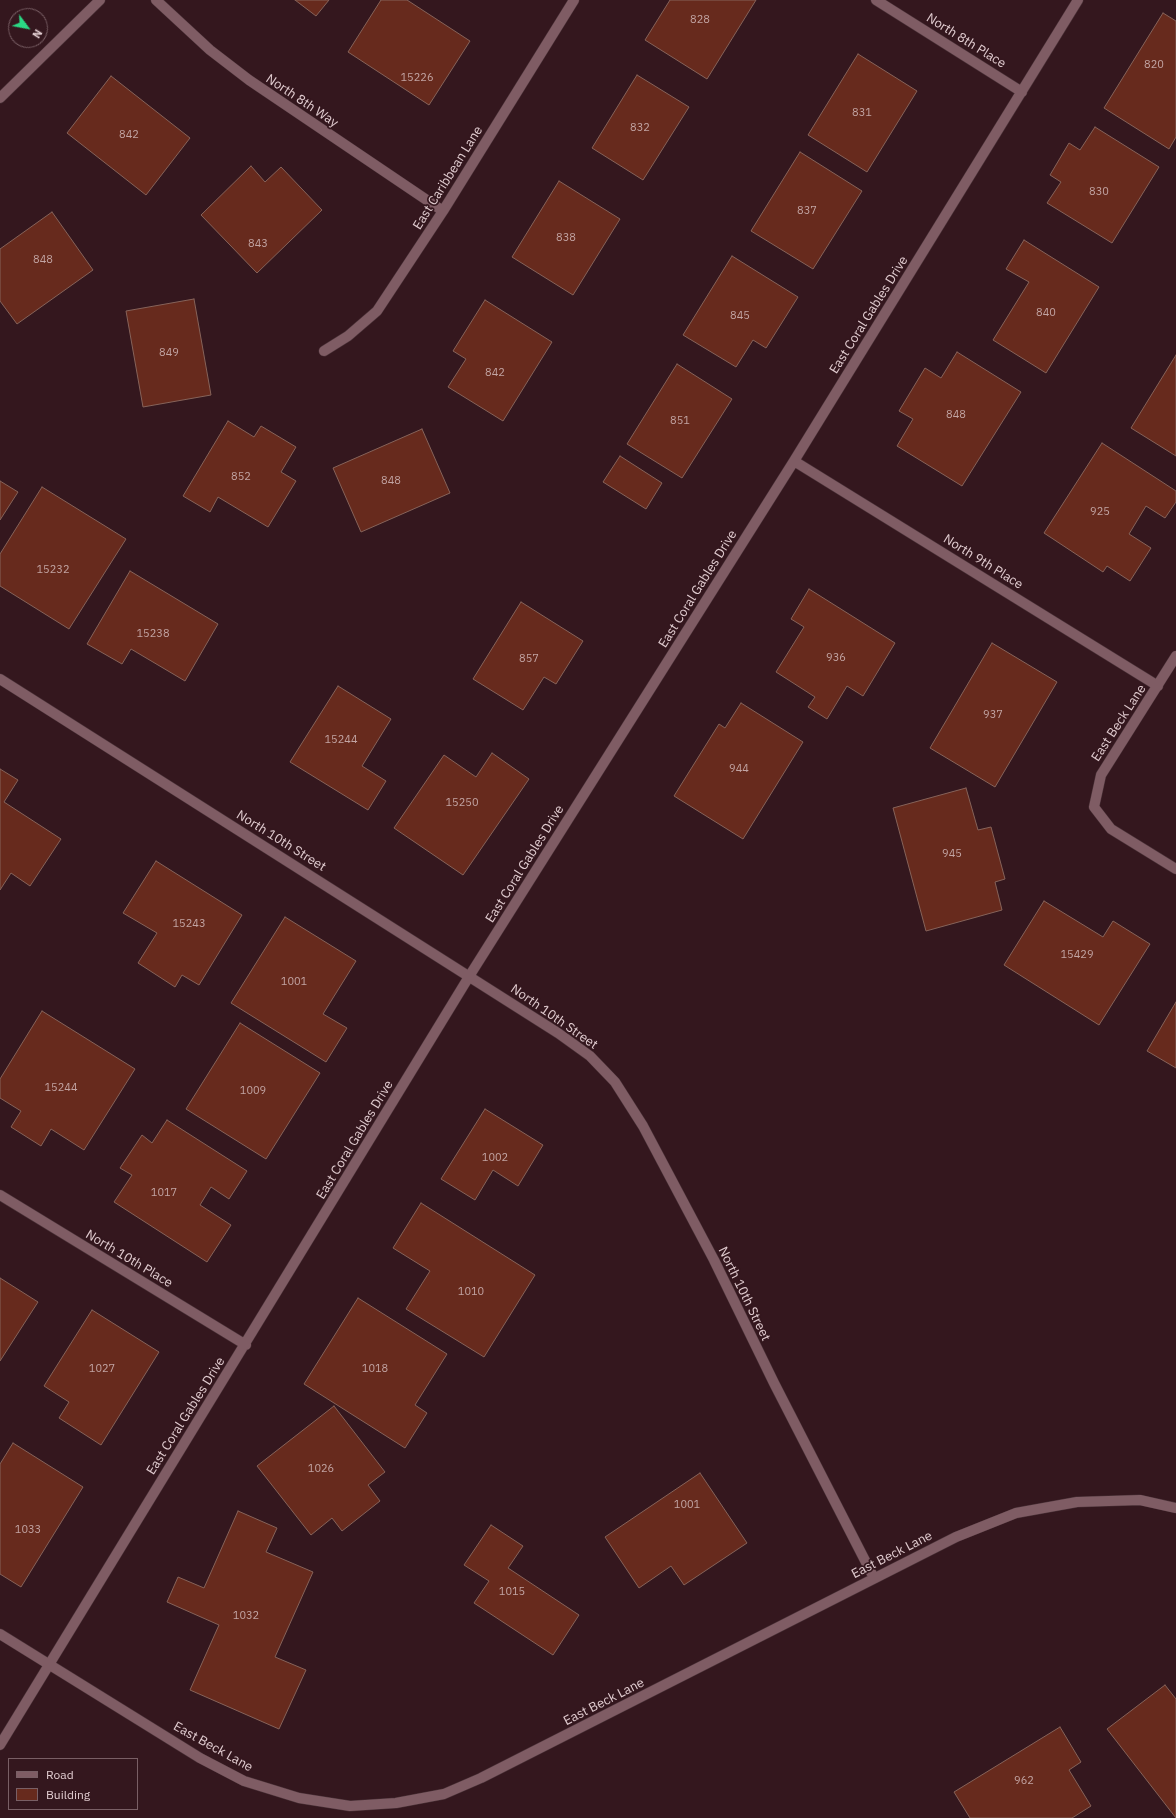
<!DOCTYPE html>
<style>
body{margin:0}
#map{position:relative;width:1176px;height:1818px;overflow:hidden;background:#34171e;font-family:"IBM Plex Sans",sans-serif}
canvas{display:block}
.legend{position:absolute;left:8px;top:1758px;width:130px;height:52px;box-sizing:border-box;background:#34171e;border:1px solid #795f65;margin:0;padding:5px 7px;list-style:none;font-size:12px;color:#e1ccd0}
.legend li{display:flex;align-items:center;gap:8px;height:20px}
.legend b{width:20px;border:1px solid #795f65}
.north{position:absolute;left:8px;top:8px;width:40px;height:40px;box-sizing:border-box;background:#34171e;border:1px solid #795f65;border-radius:50%;rotate:122deg;font-size:11px;font-weight:700;line-height:16px;text-align:center;color:#e1ccd0}
.north::after{content:'';display:block;margin:auto;width:14px;height:18px;background:#2bd884;clip-path:polygon(50% 0,100% 100%,50% 72%,0 100%)}
</style>
<div id="map">
<canvas width="1176" height="1818"></canvas>
<ul class="legend">
<li><b style="height:5px;background:#7f5c64"></b>Road</li>
<li><b style="height:11px;background:#672a1d"></b>Building</li>
</ul>
<div class="north">N</div>
</div>
<script>
const c = document.querySelector('canvas').getContext('2d');
c.lineJoin = 'round';
function fill(path, color) { c.fillStyle = color; c.fill(path, 'evenodd'); }
const poly = rows => new Path2D(rows.map(r => 'M' + r).join(''));
function trace(path, color, width, dash) { c.strokeStyle = color; c.lineWidth = width; c.lineCap = dash ? 'butt' : 'round'; c.setLineDash(dash || []); c.stroke(path); }
function write(font, color, halo, rows, align = 'center') {
  c.font = font + ' "IBM Plex Sans",sans-serif'; c.lineWidth = 3.5; c.setLineDash([]); c.textBaseline = 'middle'; c.strokeStyle = halo; c.fillStyle = color; for (const [text, x, y, turn = 0] of rows) {
    c.save(); c.translate(x, y); c.rotate((+turn || 0) * Math.PI / 180); c.textAlign = isNaN(turn) ? turn : align; if (halo) c.strokeText(text, 0, 0); c.fillText(text, 0, 0); c.restore();
  }
}
const building = poly([
 [295,0,329,0,316,16,295,0],
 [381,0,407,0,470,41,429,105,348,52,381,0],
 [670,0,756,0,707,79,645,40,670,0],
 [1163,13,1176,21,1176,137,1169,149,1104,108,1163,13],
 [858,54,917,91,867,172,808,135,858,54],
 [637,75,689,107,643,180,592,148,637,75],
 [111,76,190,138,146,195,67,133,111,76],
 [1095,127,1159,167,1112,243,1047,203,1061,182,1050,175,1069,143,1080,150,1095,127],
 [800,152,862,191,813,269,751,231,800,152],
 [251,166,265,182,281,167,322,210,257,273,201,215,251,166],
 [559,181,620,219,573,295,512,257,559,181],
 [52,212,93,270,17,324,0,301,0,249,52,212],
 [1024,240,1099,287,1046,373,993,340,1029,282,1006,269,1024,240],
 [732,256,798,297,766,348,753,340,736,367,683,335,732,256],
 [194,299,211,395,143,407,126,311,194,299],
 [485,300,552,342,503,421,448,387,466,359,453,351,485,300],
 [957,352,1021,392,962,486,897,446,913,419,899,411,925,368,941,378,957,352],
 [1176,355,1176,456,1131,428,1176,355],
 [677,364,732,399,682,478,627,444,677,364],
 [228,421,254,437,261,426,296,447,281,472,296,481,268,527,218,497,210,512,183,496,228,421],
 [422,429,450,493,361,532,333,468,422,429],
 [1102,443,1176,491,1176,502,1165,518,1146,506,1129,534,1151,548,1130,581,1107,566,1103,572,1044,533,1102,443],
 [620,456,662,483,646,509,603,482,620,456],
 [0,481,18,492,0,520,0,481],
 [42,487,126,539,69,629,0,586,0,554,42,487],
 [130,571,218,624,185,681,131,649,122,664,87,644,130,571],
 [809,589,895,643,863,696,847,686,827,719,808,707,815,697,776,672,804,627,791,619,809,589],
 [521,602,583,641,556,684,544,677,523,710,473,679,521,602],
 [992,643,1057,682,995,787,930,748,992,643],
 [338,686,391,719,362,766,386,781,368,810,290,762,338,686],
 [741,703,803,742,743,839,674,796,719,724,725,728,741,703],
 [492,753,529,779,463,875,394,828,444,755,476,777,492,753],
 [0,769,18,780,4,802,61,839,30,886,11,873,0,890,0,769],
 [966,788,978,830,991,827,1005,879,995,882,1002,910,926,931,893,808,966,788],
 [156,861,242,915,199,985,182,975,175,987,138,963,157,933,123,913,156,861],
 [1044,901,1103,937,1113,921,1150,944,1099,1025,1004,965,1044,901],
 [285,917,356,961,323,1014,347,1028,326,1062,231,1003,285,917],
 [1176,1002,1176,1068,1147,1051,1176,1002],
 [42,1011,135,1069,84,1150,51,1129,41,1146,11,1127,21,1111,0,1098,0,1079,42,1011],
 [240,1023,320,1073,266,1159,186,1109,240,1023],
 [485,1109,543,1145,518,1186,493,1170,475,1200,441,1179,485,1109],
 [167,1120,247,1171,229,1199,211,1187,200,1205,231,1225,207,1262,114,1202,132,1175,120,1168,142,1135,152,1143,167,1120],
 [421,1203,535,1275,484,1357,406,1309,430,1271,393,1248,421,1203],
 [0,1278,38,1302,0,1361,0,1278],
 [358,1298,447,1354,415,1405,427,1413,405,1448,304,1384,358,1298],
 [92,1310,159,1352,101,1445,59,1418,69,1402,44,1386,92,1310],
 [334,1406,385,1472,368,1485,380,1501,342,1531,332,1518,311,1535,257,1466,334,1406],
 [13,1443,83,1487,21,1587,0,1574,0,1464,13,1443],
 [700,1473,747,1543,684,1585,671,1566,639,1588,605,1537,700,1473],
 [238,1511,277,1528,266,1552,313,1572,275,1657,306,1670,279,1729,190,1690,219,1625,167,1602,178,1577,204,1588,238,1511],
 [491,1525,523,1546,508,1568,579,1615,553,1655,474,1603,489,1581,464,1565,491,1525],
 [1165,1685,1176,1699,1176,1818,1107,1729,1165,1685],
 [1060,1727,1081,1762,1069,1770,1091,1806,1072,1818,970,1818,954,1792,1060,1727]
]);
const minor = poly([
 [156,0,210,50,249,80,443,211],
 [876,0,1022,92],
 [0,98,100,0],
 [324,351,348,336,377,311,443,211,574,0],
 [794,461,1158,686],
 [1176,656,1101,775,1094,807,1111,829,1176,869],
 [0,679,558,1033,590,1056,615,1082,643,1126,714,1260,774,1383,874,1578],
 [0,1195,246,1345],
 [0,1634,200,1758,244,1781,299,1798,350,1806,396,1803,444,1794,481,1778,956,1537,1016,1513,1077,1502,1140,1500,1176,1508],
 [0,1745,470,975,794,461,1078,0]
]);
const numberNames = [
 ["828",700,20],
 ["820",1154,65],
 ["15226",417,78],
 ["831",862,113],
 ["832",640,128],
 ["842",129,135],
 ["830",1099,192],
 ["837",807,211],
 ["838",566,238],
 ["843",258,244],
 ["848",43,260],
 ["840",1046,313],
 ["845",740,316],
 ["849",169,353],
 ["842",495,373],
 ["848",956,415],
 ["851",680,421],
 ["852",241,477],
 ["848",391,481],
 ["925",1100,512],
 ["15232",53,570],
 ["15238",153,634],
 ["936",836,658],
 ["857",529,659],
 ["937",993,715],
 ["15244",341,740],
 ["944",739,769],
 ["15250",462,803],
 ["945",952,854],
 ["15243",189,924],
 ["15429",1077,955],
 ["1001",294,982],
 ["15244",61,1088],
 ["1009",253,1091],
 ["1002",495,1158],
 ["1017",164,1193],
 ["1010",471,1292],
 ["1027",102,1369],
 ["1018",375,1369],
 ["1026",321,1469],
 ["1001",687,1505],
 ["1033",28,1530],
 ["1015",512,1592],
 ["1032",246,1616],
 ["962",1024,1781]
];
const streetNames = [
 ["North 8th Place",966,41,32],
 ["North 8th Way",302,101,34],
 ["East Caribbean Lane",448,178,-58],
 ["East Coral Gables Drive",869,315,-58],
 ["North 9th Place",983,562,32],
 ["East Coral Gables Drive",698,589,-58],
 ["East Beck Lane",1119,723,-57],
 ["North 10th Street",281,841,32],
 ["East Coral Gables Drive",525,864,-58],
 ["North 10th Street",554,1017,35],
 ["East Coral Gables Drive",355,1140,-59],
 ["North 10th Place",129,1259,31],
 ["North 10th Street",744,1294,64],
 ["East Coral Gables Drive",186,1416,-58],
 ["East Beck Lane",892,1555,-27],
 ["East Beck Lane",604,1702,-27],
 ["East Beck Lane",213,1747,29]
];
fill(building, '#672a1d');
trace(building, '#86635a', 1);
trace(minor, '#4a3238', 11);
trace(minor, '#7f5c64', 10);
write('11px', '#c2a4a3', null, numberNames);
write('13px', '#e1ccd0', '#34171e', streetNames);
</script>
